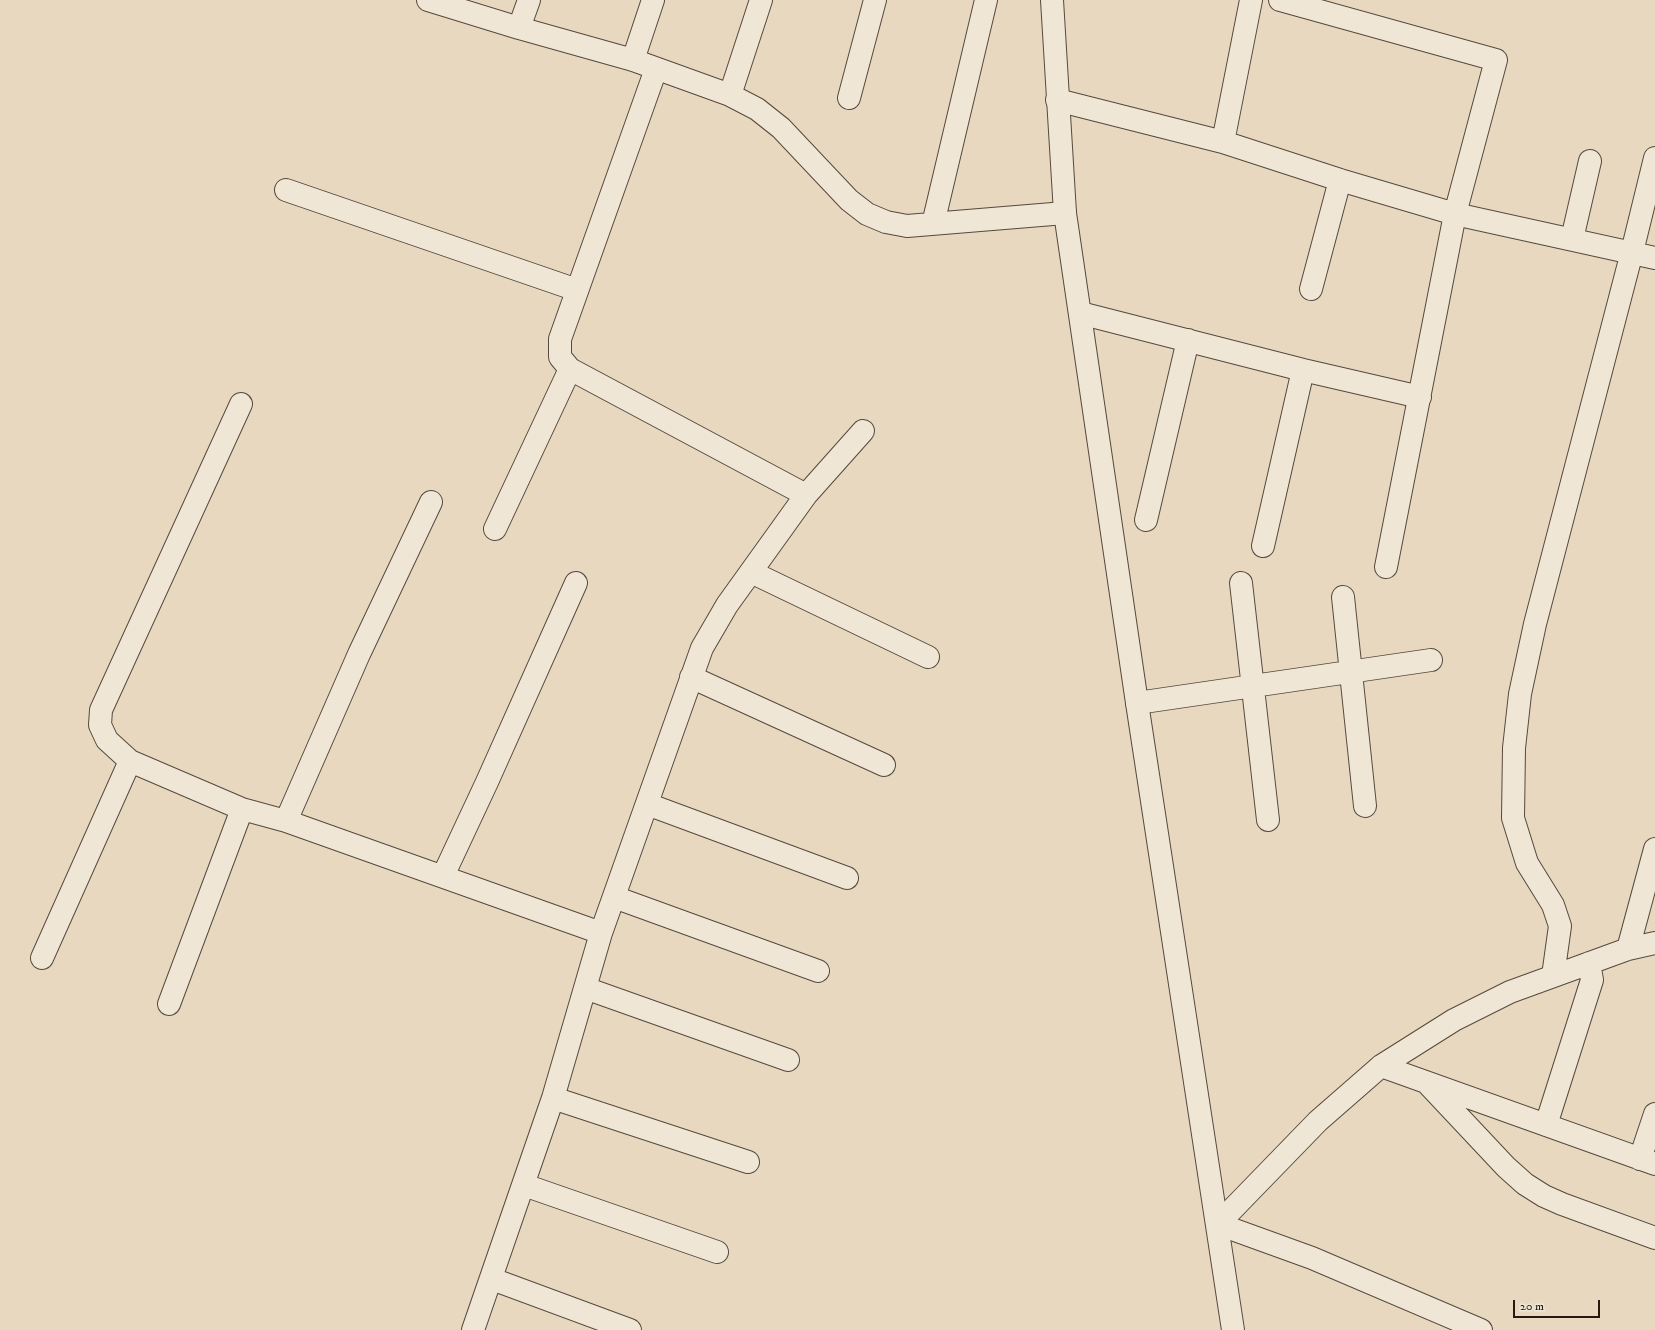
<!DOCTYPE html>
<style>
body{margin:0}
#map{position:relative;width:1655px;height:1330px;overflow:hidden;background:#e7d8bf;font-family:"IM FELL DW Pica",serif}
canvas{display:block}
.scale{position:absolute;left:1513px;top:1300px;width:87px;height:18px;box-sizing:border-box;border:2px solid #251912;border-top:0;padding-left:5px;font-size:12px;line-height:14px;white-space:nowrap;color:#251912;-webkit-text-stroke:3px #efe6d5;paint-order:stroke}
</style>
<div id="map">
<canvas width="1655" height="1330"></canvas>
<div class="scale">20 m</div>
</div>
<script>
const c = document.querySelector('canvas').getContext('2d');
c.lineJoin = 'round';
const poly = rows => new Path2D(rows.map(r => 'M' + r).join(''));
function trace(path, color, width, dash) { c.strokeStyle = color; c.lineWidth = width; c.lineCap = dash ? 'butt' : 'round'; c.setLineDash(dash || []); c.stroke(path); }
const minor = poly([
 [428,0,519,28,633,60,730,95,757,109,781,128,849,200,867,214,886,222,907,226,1065,213],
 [1280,0,1496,60,1455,214,1386,567],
 [519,28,529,0],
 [633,60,653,0],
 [656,69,560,339,560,357,570,369,806,495],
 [730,95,761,0],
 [849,98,875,0],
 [1057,100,1223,142,1340,180,1455,214,1655,258],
 [1223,142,1251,0],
 [286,190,577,290],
 [933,224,986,0],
 [1572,239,1590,161],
 [1311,289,1340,180],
 [1080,313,1303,370,1420,397],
 [241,404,101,710,100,725,107,740,130,761,242,809,286,821,601,933],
 [1146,520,1188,340],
 [495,529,570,369],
 [1263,546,1303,370],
 [751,572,928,657],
 [1241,583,1268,820],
 [1343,597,1365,806],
 [691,677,884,765],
 [1137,703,1431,660],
 [647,804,847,878],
 [286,821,359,654,431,502],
 [443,876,487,782,576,583],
 [614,897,818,971],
 [1628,949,1655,849],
 [42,958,130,761],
 [1553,976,1560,926,1553,905,1527,863,1513,818,1514,748,1520,694,1535,624,1632,252,1655,158],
 [585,988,788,1060],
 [169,1004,242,809],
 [1381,1066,1655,1164],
 [1428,1084,1506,1167,1525,1184,1544,1196,1562,1204,1655,1238],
 [553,1098,748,1162],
 [1546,1125,1592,980,1589,963],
 [1640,1159,1655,1114],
 [524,1185,717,1252],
 [492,1279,630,1330],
 [473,1330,553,1098,601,933,702,648,727,605,806,495,863,431],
 [1481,1330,1312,1258,1218,1224,1318,1121,1381,1066,1454,1020,1510,992,1628,949,1655,943]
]);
const tertiary = poly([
 [1052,0,1065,213,1137,703,1233,1330]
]);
trace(minor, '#56493d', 24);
trace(tertiary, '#56493d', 24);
trace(minor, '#efe6d5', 22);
trace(tertiary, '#efe6d5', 22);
</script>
